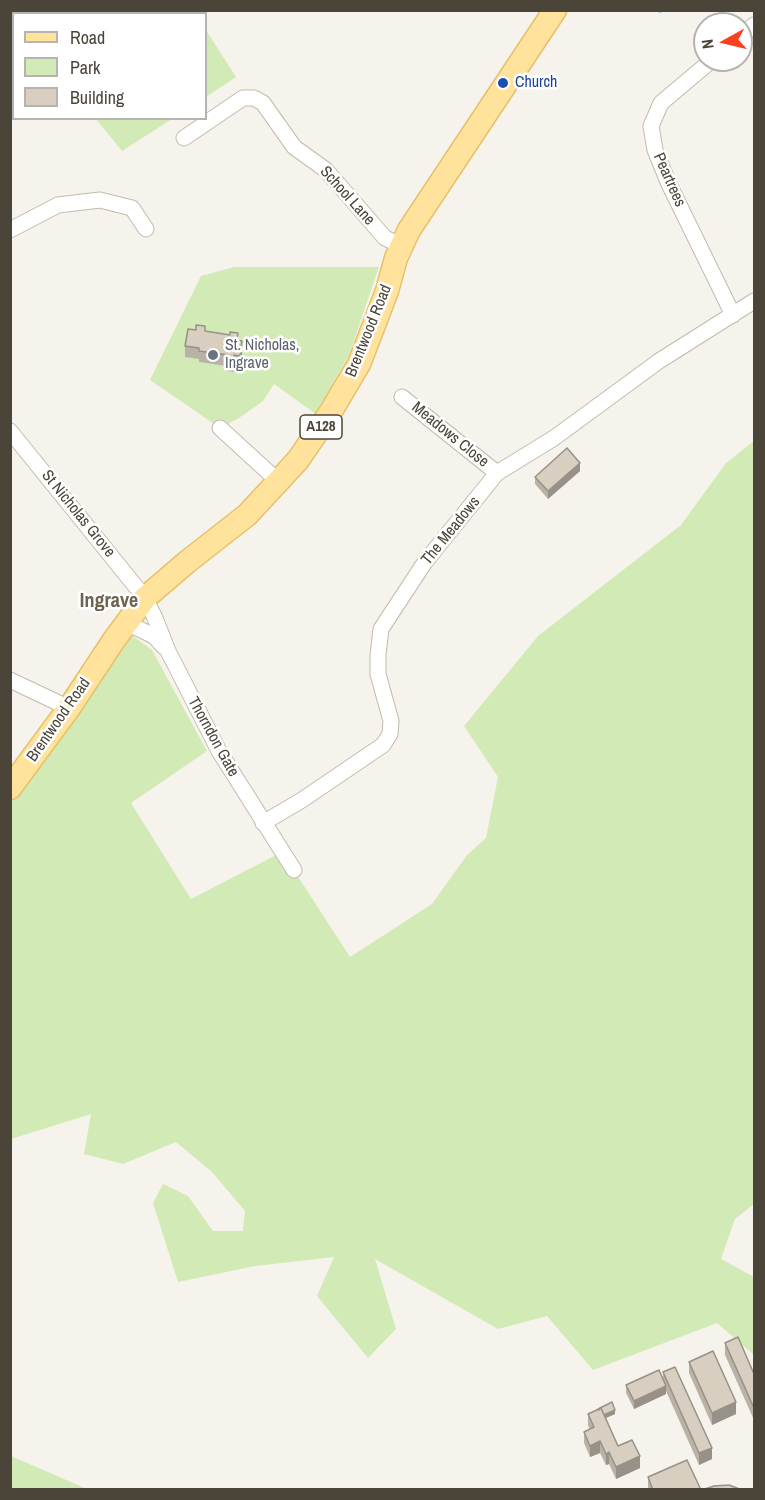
<!DOCTYPE html>
<style>
body{margin:0}
#map{position:relative;width:765px;height:1500px;overflow:hidden;background:#f6f3ec;font-family:"Archivo Narrow",sans-serif}
canvas{display:block}
.frame{position:absolute;inset:0;border:12px solid #4b4439;pointer-events:none}
.legend{position:absolute;left:12px;top:12px;width:195px;height:108px;box-sizing:border-box;background:#fff;border:2px solid #b7b4b0;margin:0;padding:8px 10px;list-style:none;font-size:18px;color:#4b4439}
.legend li{display:flex;align-items:center;gap:12px;height:30px}
.legend b{width:30px;border:2px solid #b7b4b0}
.north{position:absolute;left:693px;top:12px;width:60px;height:60px;box-sizing:border-box;background:#fff;border:2px solid #b7b4b0;border-radius:50%;rotate:262deg;font-size:16px;font-weight:700;line-height:24px;text-align:center;color:#4b4439}
.north::after{content:'';display:block;margin:auto;width:21px;height:27px;background:#fc3f1d;clip-path:polygon(50% 0,100% 100%,50% 72%,0 100%)}
</style>
<div id="map">
<canvas width="765" height="1500"></canvas>
<div class="frame"></div>
<ul class="legend">
<li><b style="height:8px;background:#ffe39c"></b>Road</li>
<li><b style="height:16px;background:#d2eab5"></b>Park</li>
<li><b style="height:16px;background:#d8cfc1"></b>Building</li>
</ul>
<div class="north">N</div>
</div>
<script>
const c = document.querySelector('canvas').getContext('2d');
c.lineJoin = 'round';
function fill(path, color) { c.fillStyle = color; c.fill(path, 'evenodd'); }
const poly = rows => new Path2D(rows.map(r => 'M' + r).join(''));
function trace(path, color, width, dash) { c.strokeStyle = color; c.lineWidth = width; c.lineCap = dash ? 'butt' : 'round'; c.setLineDash(dash || []); c.stroke(path); }
function write(font, color, halo, rows, align = 'center') {
  c.font = font + ' "Archivo Narrow",sans-serif'; c.lineWidth = 5; c.setLineDash([]); c.textBaseline = 'middle'; c.strokeStyle = halo; c.fillStyle = color; for (const [text, x, y, turn = 0] of rows) {
    c.save(); c.translate(x, y); c.rotate((+turn || 0) * Math.PI / 180); c.textAlign = isNaN(turn) ? turn : align; if (halo) c.strokeText(text, 0, 0); c.fillText(text, 0, 0); c.restore();
  }
}
const green = poly([
 [193,11,194,13,15,14,13,11],
 [206,30,236,77,206,97],
 [96,119,172,119,122,151],
 [234,267,379,267,349,355,316,414,274,384,263,401,239,418,220,428,150,380,201,276],
 [754,441,754,1204,735,1219,721,1259,754,1277,754,1355,717,1323,593,1370,547,1316,498,1329,375,1259,396,1329,368,1358,317,1296,334,1257,255,1266,178,1282,153,1203,163,1184,188,1196,213,1231,243,1231,245,1211,212,1172,176,1142,123,1164,84,1154,91,1114,11,1139,11,788,123,629,152,650,207,751,131,803,191,899,282,852,350,957,432,904,467,855,486,838,498,777,464,726,538,636,681,525,726,463],
 [11,1456,87,1489,11,1489]
]);
const stream = poly([
 [660,11,660,10]
]);
const minor = poly([
 [741,36,754,25],
 [712,60,661,103,651,126,655,150,668,182,733,315],
 [184,138,243,98,254,98,263,103,294,147,326,170,385,238,402,246],
 [10,230,58,205,100,200,132,208,146,229],
 [402,397,497,473],
 [220,428,279,482],
 [10,431,145,598,155,618,168,651,219,751,294,870],
 [125,626,135,627,154,636,164,647],
 [10,680,69,708],
 [263,823,302,800,383,745,390,734,391,721,378,674,378,655,381,629,425,562,497,473,554,438,659,361,754,301]
]);
const primary = poly([
 [10,788,69,708,114,640,145,598,187,562,247,515,298,460,330,413,359,364,387,291,396,258,409,230,555,10]
]);
const wall = poly([
 [205,331,238,340,242,353,240,367,234,366,234,372,227,371,227,366,199,362,199,359,185,357,185,346],
 [580,471,548,499,535,484,535,477],
 [725,1343,754,1374,754,1420,725,1355],
 [689,1362,736,1414,712,1425,689,1373],
 [663,1372,712,1459,699,1465,666,1391,666,1394,634,1409,626,1393,626,1385,663,1379],
 [588,1414,615,1414,606,1418,618,1446,640,1468,616,1479,609,1464,606,1465,600,1453,590,1457,584,1443,584,1432,590,1429,588,1426],
 [648,1477,701,1490,648,1490]
]);
const shadedWall = poly([
 [242,341,242,353,240,367,240,356],
 [580,463,580,471,548,499,548,491],
 [666,1386,666,1394,634,1409,634,1401],
 [736,1402,736,1414,712,1425,712,1413],
 [615,1410,615,1414,601,1420,601,1416],
 [600,1441,600,1453,590,1457,590,1446],
 [712,1448,712,1459,699,1465,699,1453],
 [609,1452,609,1464,606,1465,606,1454],
 [640,1456,640,1468,616,1479,616,1467]
]);
const building = poly([
 [196,325,205,326,205,331,230,335,230,332,238,333,237,340,242,341,240,356,234,355,234,360,227,359,228,355,199,351,199,348,185,346,188,329,196,330,196,325],
 [567,448,580,463,548,491,535,477,567,448],
 [738,1337,754,1374,754,1408,725,1343,738,1337],
 [713,1351,736,1402,712,1413,689,1362,713,1351],
 [675,1367,712,1448,699,1453,663,1372,675,1367],
 [659,1370,666,1386,634,1401,626,1385,659,1370],
 [612,1402,615,1410,604,1415,601,1408,599,1410,598,1409,612,1402],
 [601,1408,618,1446,632,1440,640,1456,616,1467,609,1452,606,1454,600,1441,590,1446,584,1432,594,1427,588,1414,601,1408],
 [687,1460,701,1490,653,1490,648,1477,687,1460],
 [729,1485,742,1490,702,1490,714,1486,729,1485]
]);
const markers = [
 [503,83,6,"#1a4fb4"],
 [213,355,6,"#6b7280"]
];
const shields = [
 [321,427,42]
];
const shieldNames = [
 ["A128",321,427]
];
const transitNames = [
 ["Church",515,83]
];
const streetNames = [
 ["Peartrees",669,180,66],
 ["School Lane",347,196,48],
 ["Brentwood Road",369,331,-68],
 ["Meadows Close",450,435,39],
 ["St Nicholas Grove",78,514,51],
 ["The Meadows",451,531,-51],
 ["Brentwood Road",59,720,-55],
 ["Thorndon Gate",213,737,61]
];
const worshipNames = [
 ["St. Nicholas,",225,346],
 ["Ingrave",225,364]
];
const quarterNames = [
 ["Ingrave",109,602]
];
fill(green, '#d2eab5');
trace(stream, '#a9d4f2', 4.5);
trace(minor, '#c2bbae', 17);
trace(primary, '#e6c16a', 25);
trace(minor, '#fff', 15);
trace(primary, '#ffe39c', 22);
fill(wall, '#bab2a6');
fill(shadedWall, '#979187');
fill(building, '#d8cfc1');
trace(building, '#979187', 1.5);
for (const [x, y, r, color] of markers) { const dot = new Path2D(); dot.arc(x, y, r, 0, 2 * Math.PI); c.fillStyle = color; c.fill(dot); trace(dot, '#fff', 2); }
for (const [x, y, w] of shields) { const box = new Path2D(); box.roundRect(x - w / 2, y - 12, w, 24, 4.5); c.fillStyle = '#fff'; c.fill(box); trace(box, '#4b4439', 1.5); }
write('bold 15px', '#4b4439', null, shieldNames);
write('16px', '#164399', '#fff', transitNames, 'left');
write('16px', '#4b4439', '#fff', streetNames);
write('16px', '#5b616d', '#fff', worshipNames, 'left');
write('bold 20px', '#6e6250', '#fff', quarterNames);
</script>
